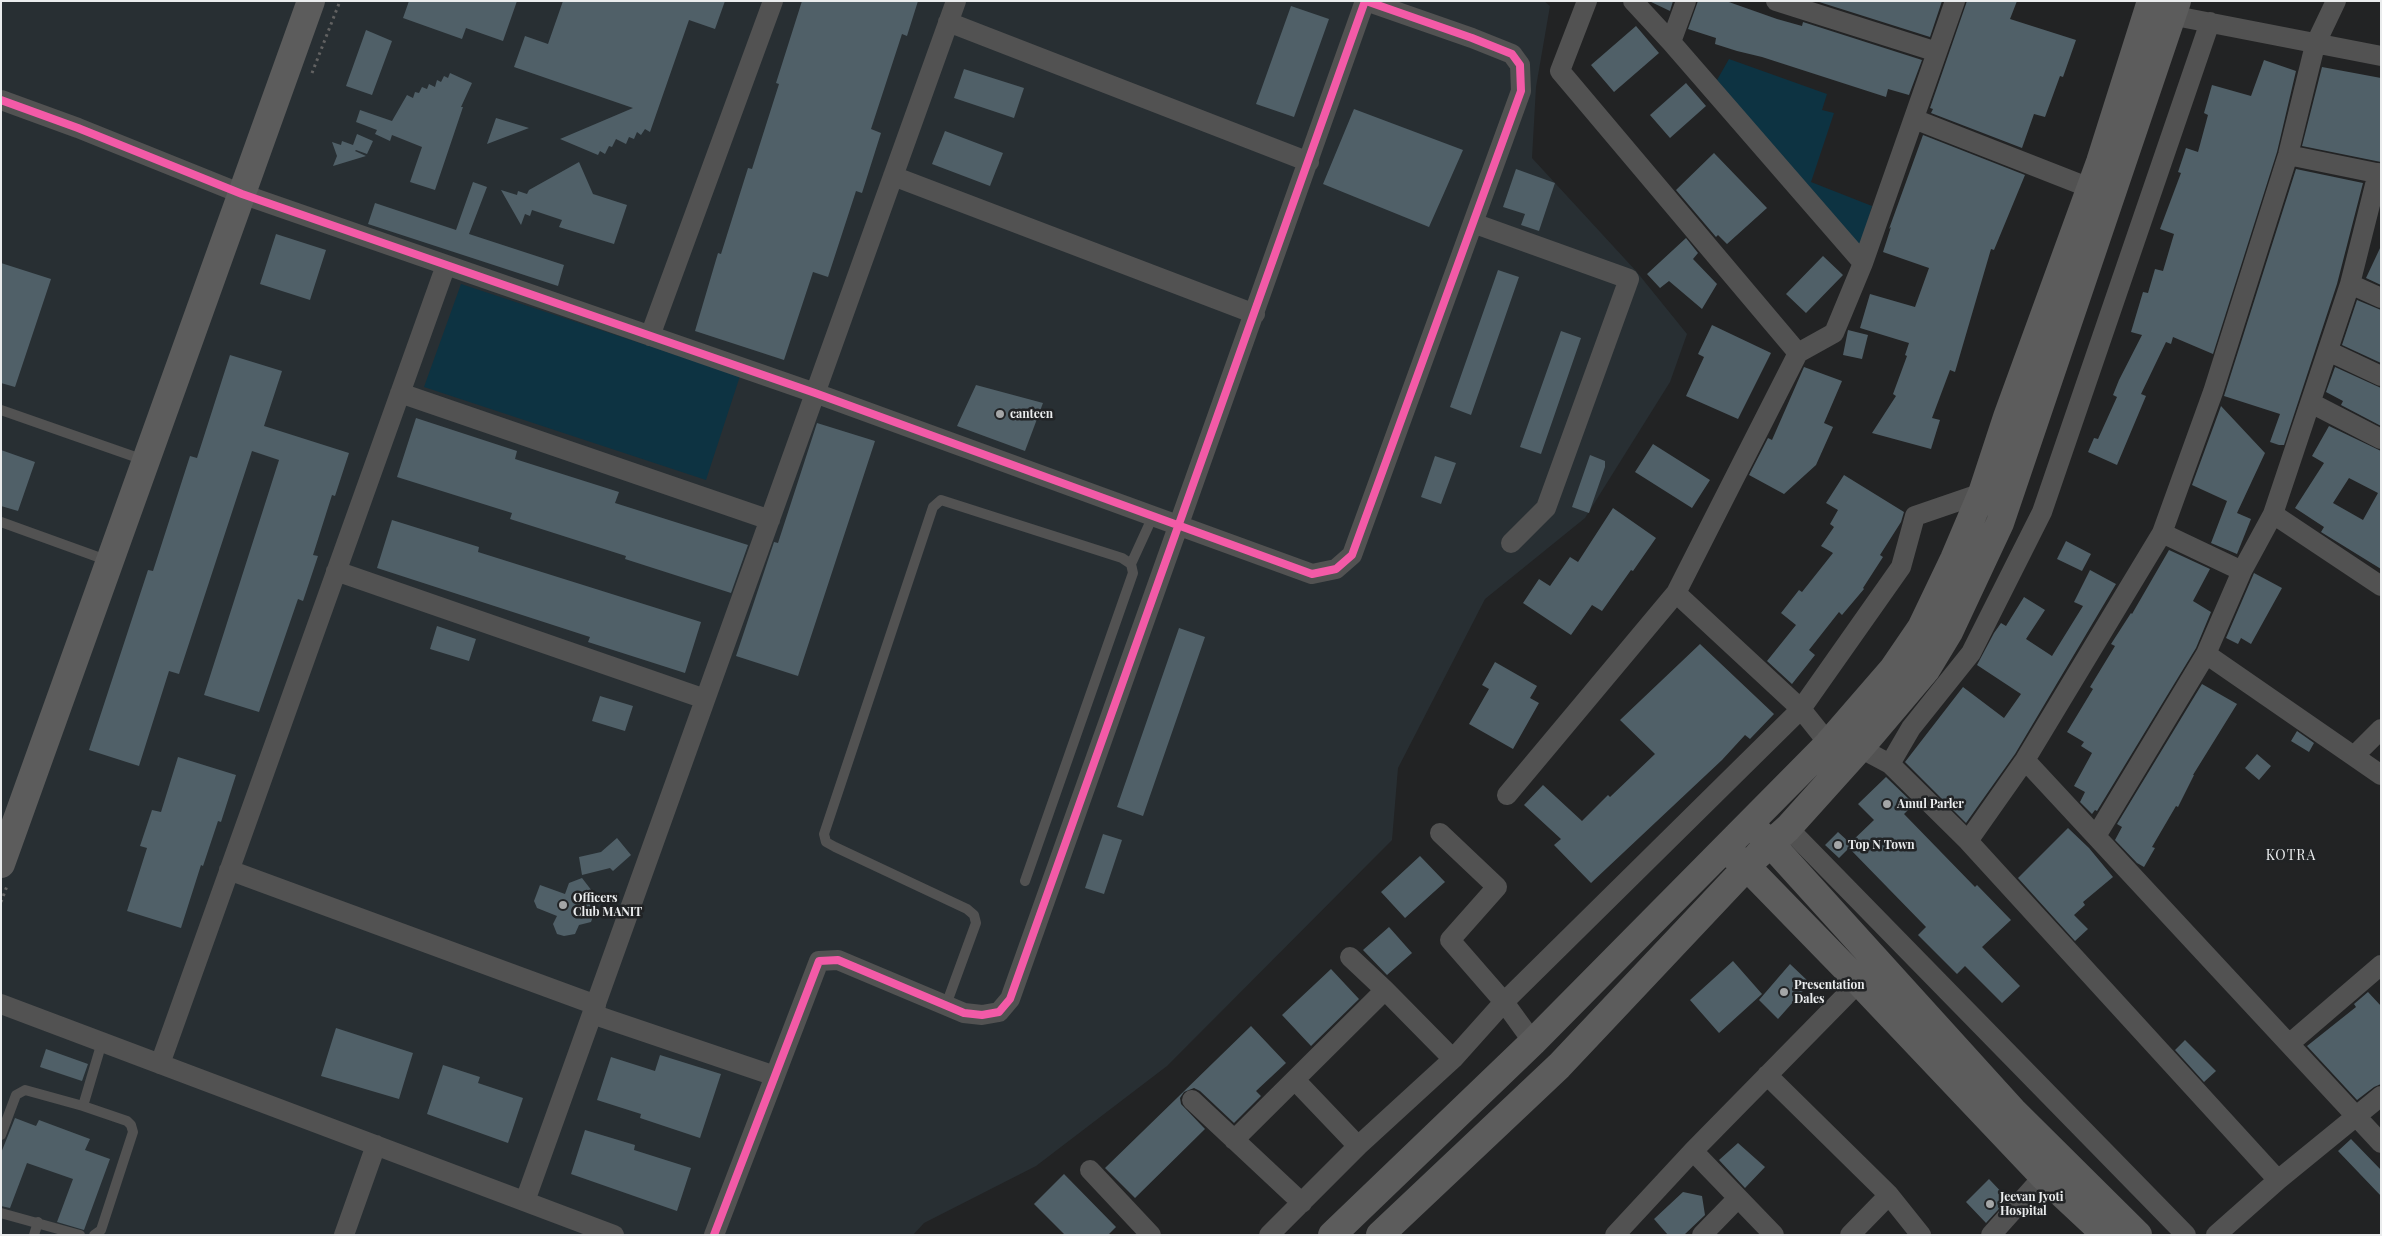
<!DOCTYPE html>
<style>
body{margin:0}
#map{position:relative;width:2382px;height:1236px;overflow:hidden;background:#222324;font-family:"Playfair Display",serif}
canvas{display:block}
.frame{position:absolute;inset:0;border:2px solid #eaeced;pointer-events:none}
</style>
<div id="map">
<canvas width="2382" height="1236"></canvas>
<div class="frame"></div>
</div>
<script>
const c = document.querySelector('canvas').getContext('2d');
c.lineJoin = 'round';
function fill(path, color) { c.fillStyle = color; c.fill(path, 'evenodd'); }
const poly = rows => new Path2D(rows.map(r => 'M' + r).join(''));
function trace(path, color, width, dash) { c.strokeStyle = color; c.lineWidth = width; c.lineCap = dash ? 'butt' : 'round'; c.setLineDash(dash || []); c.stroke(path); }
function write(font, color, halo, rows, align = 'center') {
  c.font = font + ' "Playfair Display",serif'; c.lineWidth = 5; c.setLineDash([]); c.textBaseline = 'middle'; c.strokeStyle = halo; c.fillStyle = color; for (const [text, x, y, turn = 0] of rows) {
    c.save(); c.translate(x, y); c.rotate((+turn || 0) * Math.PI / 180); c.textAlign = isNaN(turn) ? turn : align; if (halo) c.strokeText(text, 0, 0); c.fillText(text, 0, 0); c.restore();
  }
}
const built = poly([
 [1,1,1544,1,1550,6,1536,87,1532,158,1636,271,1687,334,1670,382,1585,518,1485,599,1398,768,1392,840,1167,1066,1036,1166,924,1223,913,1235,1,1235]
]);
const green = poly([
 [1729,59,1827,94,1822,110,1834,113,1811,182,1872,206,1859,251,1717,80],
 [461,284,740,376,706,480,424,387]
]);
const building = poly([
 [409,1,517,1,503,41,466,28,462,39,403,18],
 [563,1,725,1,715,29,689,20,650,132,645,129,641,135,637,132,634,139,629,137,626,144,616,139,612,147,609,146,605,154,600,151,598,155,560,139,633,108,514,67,525,36,548,44],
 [802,1,918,1,907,36,902,34,871,129,881,133,862,193,856,191,828,277,813,272,784,360,695,331,718,253,721,254,748,168,752,169,779,84,776,83],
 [1649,1,1673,1,1670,11],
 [1698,1,1726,1,1777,19,1802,26,1803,22,1922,60,1909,95,1888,89,1886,97,1762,57,1737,51,1715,44,1716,38,1688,29],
 [1816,1,1942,1,1930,37],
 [1967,1,2017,1,2010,19,2076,40,2063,77,2060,76,2045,117,2034,114,2022,148,1931,113,1933,109,1930,108],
 [1291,6,1329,19,1294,117,1256,104],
 [1636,26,1659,53,1614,92,1591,65],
 [366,30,392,41,372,95,346,86],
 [2264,60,2296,71,2277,152,2213,354,2173,337,2171,344,2166,342,2141,394,2146,396,2117,465,2088,452,2094,438,2098,439,2117,397,2113,395,2119,380,2142,335,2131,332,2143,292,2148,293,2155,269,2163,271,2174,234,2160,229,2181,173,2178,172,2186,148,2198,152,2208,115,2204,113,2212,85,2251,96],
 [2322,67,2381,78,2381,162,2302,146],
 [964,69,1024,88,1014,118,954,98],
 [450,73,472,83,461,107,463,107,435,190,410,182,422,147,392,135,390,141,375,134,377,130,356,122,360,110,392,121,407,95,413,98,415,92,419,93,422,87,427,89,429,84,435,87,437,80,441,82,444,76,448,78],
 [1686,83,1706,106,1670,138,1650,115],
 [1354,109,1463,150,1429,227,1323,184],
 [496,118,529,128,487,144],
 [945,131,1003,153,990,186,932,164],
 [357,134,373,141,367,154,356,150,355,151,366,156,333,166,337,156,332,142,341,145,342,141,353,145],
 [1923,135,2025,175,1994,250,1991,249,1955,372,1950,370,1932,418,1940,420,1931,449,1872,433,1896,396,1893,394,1907,356,1905,355,1909,343,1860,328,1870,294,1915,307,1929,268,1883,252,1891,227,1889,229],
 [1714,153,1767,208,1727,244,1718,235,1716,237,1676,190],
 [579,162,593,194,627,205,614,244,559,227,562,220,532,210,530,216,525,214,521,225,501,190,517,195,518,191,527,194,529,190],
 [1516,169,1555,183,1539,231,1521,225,1525,214,1503,207],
 [2296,169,2363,183,2337,284,2284,445,2279,445,2270,442,2280,414,2224,396],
 [473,182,487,187,469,234,564,265,558,286,368,224,375,203,456,230],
 [276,234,326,250,310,300,260,284],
 [1686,238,1698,253,1693,259,1717,284,1702,309,1669,281,1660,288,1647,274],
 [2381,246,2381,285,2366,278],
 [1823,256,1843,275,1806,313,1786,294],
 [1,263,51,279,15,387,1,383],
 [1498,270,1519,277,1471,415,1450,407],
 [2357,300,2381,310,2381,363,2342,345],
 [1712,325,1771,353,1738,419,1686,396,1704,357,1698,354],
 [1848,330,1868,335,1862,359,1843,355],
 [1561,331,1581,338,1541,454,1520,447],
 [230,355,282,371,264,426,349,453,335,496,332,495,313,555,318,556,303,601,298,599,259,712,204,695,279,460,252,451,179,674,169,671,139,766,89,750,148,570,153,571,190,456,197,458],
 [1804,367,1842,381,1824,423,1833,427,1816,465,1784,494,1749,475,1768,438,1772,440],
 [2335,367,2381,388,2381,426,2341,405,2343,401,2326,392],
 [976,385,1043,403,1025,451,957,426],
 [2221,406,2265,453,2237,513,2251,519,2237,554,2211,543,2227,501,2192,485],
 [416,418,517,451,515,459,619,492,615,503,748,545,731,593,625,559,626,556,510,519,512,513,397,477],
 [817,423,875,441,798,676,736,656,774,542,778,543],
 [2329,426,2381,451,2381,569,2321,532,2324,527,2295,508,2324,463,2312,456],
 [2349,478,2378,493,2363,520,2333,503],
 [1653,444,1710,480,1692,508,1635,472],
 [1,450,35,462,18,511,1,506],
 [1590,455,1605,461,1605,467,1589,513,1572,507],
 [1435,456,1456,463,1441,504,1421,497],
 [1844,475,1904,512,1901,522,1880,555,1883,557,1863,588,1864,589,1842,615,1839,612,1809,650,1815,655,1792,684,1767,661,1796,625,1781,613,1799,590,1802,592,1833,553,1821,546,1834,527,1830,524,1838,510,1826,503],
 [1613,508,1656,538,1633,571,1631,570,1602,611,1592,605,1571,635,1523,603,1539,579,1550,586,1570,557,1578,562],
 [392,520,479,547,478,552,701,622,685,673,588,642,590,637,377,568],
 [2066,541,2091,554,2082,571,2057,559],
 [2169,550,2210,569,2193,601,2211,612,2196,648,2097,811,2095,810,2092,814,2080,802,2085,792,2074,786,2092,753,2081,746,2084,742,2067,732,2093,689,2090,687,2115,646,2111,644,2131,613,2132,614],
 [2090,570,2116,584,2015,754,1966,823,1905,762,1963,687,2004,718,2021,694,1977,665,1994,633,2001,623,2006,626,2024,597,2045,610,2026,639,2052,656,2083,606,2074,602],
 [2254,573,2282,588,2251,644,2241,638,2238,644,2226,638],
 [437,626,476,639,469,661,430,649],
 [1179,628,1205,637,1143,816,1117,807],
 [1700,644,1774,714,1750,739,1745,735,1722,760,1591,883,1554,845,1561,839,1524,805,1543,785,1582,821,1608,795,1610,797,1655,754,1620,720],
 [1495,662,1537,686,1530,698,1539,703,1513,749,1469,724,1489,689,1482,685],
 [2202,684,2237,704,2193,775,2194,775,2178,807,2176,806,2152,847,2155,848,2144,867,2137,863,2115,840,2122,827,2117,824],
 [600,696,633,706,625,731,592,721],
 [2297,731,2314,743,2309,752,2291,741],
 [2257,754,2271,766,2259,780,2245,768],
 [178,757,236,775,221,822,218,821,203,866,201,865,181,928,127,911,147,848,140,846,152,810,161,812],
 [1886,777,1914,804,1904,814,1975,887,1977,885,2011,920,1982,947,2020,986,2002,1003,1965,966,1957,974,1918,935,1926,927,1849,848,1839,858,1825,845,1838,832,1850,843,1874,820,1858,804],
 [2068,828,2089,848,2113,877,2083,902,2085,905,2074,915,2088,929,2075,941,2018,878],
 [1103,834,1122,840,1104,894,1085,888],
 [617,838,631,855,613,871,610,868,582,875,579,857,601,852],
 [1420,856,1445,882,1405,918,1381,892],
 [582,878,592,891,588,902,595,911,591,922,579,925,575,934,564,936,557,934,553,924,557,916,537,908,534,901,540,885,565,894,569,883],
 [1389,927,1412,953,1387,975,1363,950],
 [1733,961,1762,994,1719,1033,1690,1000],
 [1790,964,1810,983,1778,1019,1759,1000],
 [1331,969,1359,999,1311,1046,1282,1015],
 [2368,992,2381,1006,2381,1084,2374,1087,2357,1100,2307,1046,2356,1007,2354,1004],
 [1251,1026,1286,1063,1256,1091,1261,1096,1234,1123,1200,1091,1194,1088,1184,1092,1180,1098,1181,1104,1205,1129,1135,1198,1105,1168],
 [336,1028,413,1053,399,1099,321,1076],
 [2185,1040,2216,1071,2204,1082,2175,1050],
 [46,1049,88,1064,82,1081,40,1067],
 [660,1055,721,1074,700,1138,640,1118,641,1114,597,1100,611,1057,655,1071],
 [443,1065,480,1077,478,1083,523,1098,508,1143,427,1114],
 [15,1118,36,1126,39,1120,90,1139,85,1150,110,1159,84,1230,57,1222,73,1179,27,1163,10,1208,1,1206,1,1153],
 [585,1130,635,1145,634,1150,691,1168,677,1211,571,1174],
 [2351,1139,2381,1170,2381,1196,2338,1151],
 [1738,1143,1765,1167,1745,1188,1719,1160],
 [1064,1174,1116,1227,1108,1235,1065,1235,1034,1204],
 [1989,1179,2008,1199,1986,1223,1966,1202],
 [1683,1192,1702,1196,1705,1215,1684,1235,1668,1235,1654,1219]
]);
const path = poly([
 [312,73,340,1],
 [1,902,7,886]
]);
const lane = poly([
 [1,410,144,460],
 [1,522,109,561],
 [1131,564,1153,516],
 [946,1005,976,923,974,915,967,909,835,847,826,842,824,834,933,507,941,500,1122,558,1131,564,1133,573,1025,881],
 [83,1106,102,1042],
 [1,1135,16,1095,25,1090,83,1106,127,1121,131,1125,133,1132,101,1230,94,1235],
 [1,1213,80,1235],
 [34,1235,38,1222]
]);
const street = poly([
 [1587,1,1560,71,1798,353],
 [1633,1,1671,42,1863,263],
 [1776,1,1937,52],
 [2160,13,2381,56],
 [948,22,1309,162],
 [1671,42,1686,1],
 [1,100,78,128,242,194,815,393,1312,574,1336,569,1352,555,1521,91,1520,65,1512,54,1472,38,1366,1],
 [1914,119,2090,188],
 [2288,155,2381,174],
 [893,176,1255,314],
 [1473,223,1629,279,1546,508,1511,543],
 [2350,284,2381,298],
 [650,336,773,1],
 [2328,351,2381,376],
 [400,393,770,520],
 [2311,403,2381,439],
 [2273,514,2381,586],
 [2162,533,2242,571],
 [336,571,705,699],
 [1676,593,1801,709,1837,754],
 [2206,654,2381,775],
 [1860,748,1890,764,1968,841,2278,1180],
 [2354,756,2381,729],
 [2025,760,2381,1143],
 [1890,764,1911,728,1971,653,2042,512,2210,22],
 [1507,795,1676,593,1798,353,1834,333,1863,263,1955,1],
 [1788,828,2186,1235],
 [1440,833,1497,887,1450,940,1504,1002,1533,1042],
 [2096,836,2206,654,2242,571,2273,514,2350,284,2378,173],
 [1968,841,2025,760,2162,533,2213,392,2288,155,2315,45,2336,1],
 [229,870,596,1005],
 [1350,957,1385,990],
 [1,1004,614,1235],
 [592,1014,775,1076],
 [2289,1044,2381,965],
 [160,1064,446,265],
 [1767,1075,1889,1195,1921,1235],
 [1295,1080,1358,1146],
 [1192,1100,1302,1203],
 [1234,1140,1385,990,1453,1059],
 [1693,1151,1774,1235],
 [1090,1170,1151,1235],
 [525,1201,956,1],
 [344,1235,376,1145],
 [714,1235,819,961,838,960,964,1013,982,1015,999,1012,1010,999,1365,1],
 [1269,1235,1358,1146,1453,1059,1504,1002,1801,709,1901,567,1915,516,1982,493],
 [1615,1235,1693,1151,1859,982],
 [1702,1235,1738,1198],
 [1850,1235,1889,1195],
 [1991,1235,2051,1168],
 [2216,1235,2278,1180,2381,1096]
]);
const secondary = poly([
 [1758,832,1770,843,2013,1111,2138,1235],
 [1734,856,1747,867,1859,982,2044,1177,2106,1235],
 [1,864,311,1],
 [1332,1235,1533,1042,1828,744,1893,669,1921,628,1954,559,1982,493,2007,417,2100,162,2151,1],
 [1380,1235,1559,1066,1758,855,1788,828,1860,748,1926,670,1949,632,2000,523,2177,1]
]);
const cycleway = poly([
 [1,100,78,128,242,194,815,393,1312,574,1336,569,1352,555,1521,91,1520,65,1512,54,1472,38,1366,1],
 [714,1235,819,961,838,960,964,1013,982,1015,999,1012,1010,999,1365,1]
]);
const markers = [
 [1000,414,5,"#a4a6a7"],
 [1887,804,5,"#a4a6a7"],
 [1838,845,5,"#a4a6a7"],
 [563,905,5,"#a4a6a7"],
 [1784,992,5,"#a4a6a7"],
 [1990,1204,5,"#a4a6a7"]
];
const poiNames = [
 ["canteen",1010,414],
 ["Amul Parler",1897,804],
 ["Top N Town",1848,845],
 ["Officers",573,898],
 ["Club MANIT",573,912],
 ["Presentation",1794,985],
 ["Dales",1794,999],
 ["Jeevan Jyoti",2000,1197],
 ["Hospital",2000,1211]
];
const neighbourhoodNames = [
 ["KOTRA",2291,856]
];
fill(built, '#282f33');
fill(green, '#0d3342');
fill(building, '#506068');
trace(path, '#626262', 3, [2.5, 4]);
trace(lane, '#525252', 10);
trace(street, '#525252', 20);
trace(secondary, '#5c5c5c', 28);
trace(cycleway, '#f35aa7', 8);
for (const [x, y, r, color] of markers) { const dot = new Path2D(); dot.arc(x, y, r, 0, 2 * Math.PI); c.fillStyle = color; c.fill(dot); trace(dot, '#212325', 2); }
write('bold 12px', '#eaeced', '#212325', poiNames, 'left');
c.letterSpacing = '1px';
write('14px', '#eaeced', '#212325', neighbourhoodNames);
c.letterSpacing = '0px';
</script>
